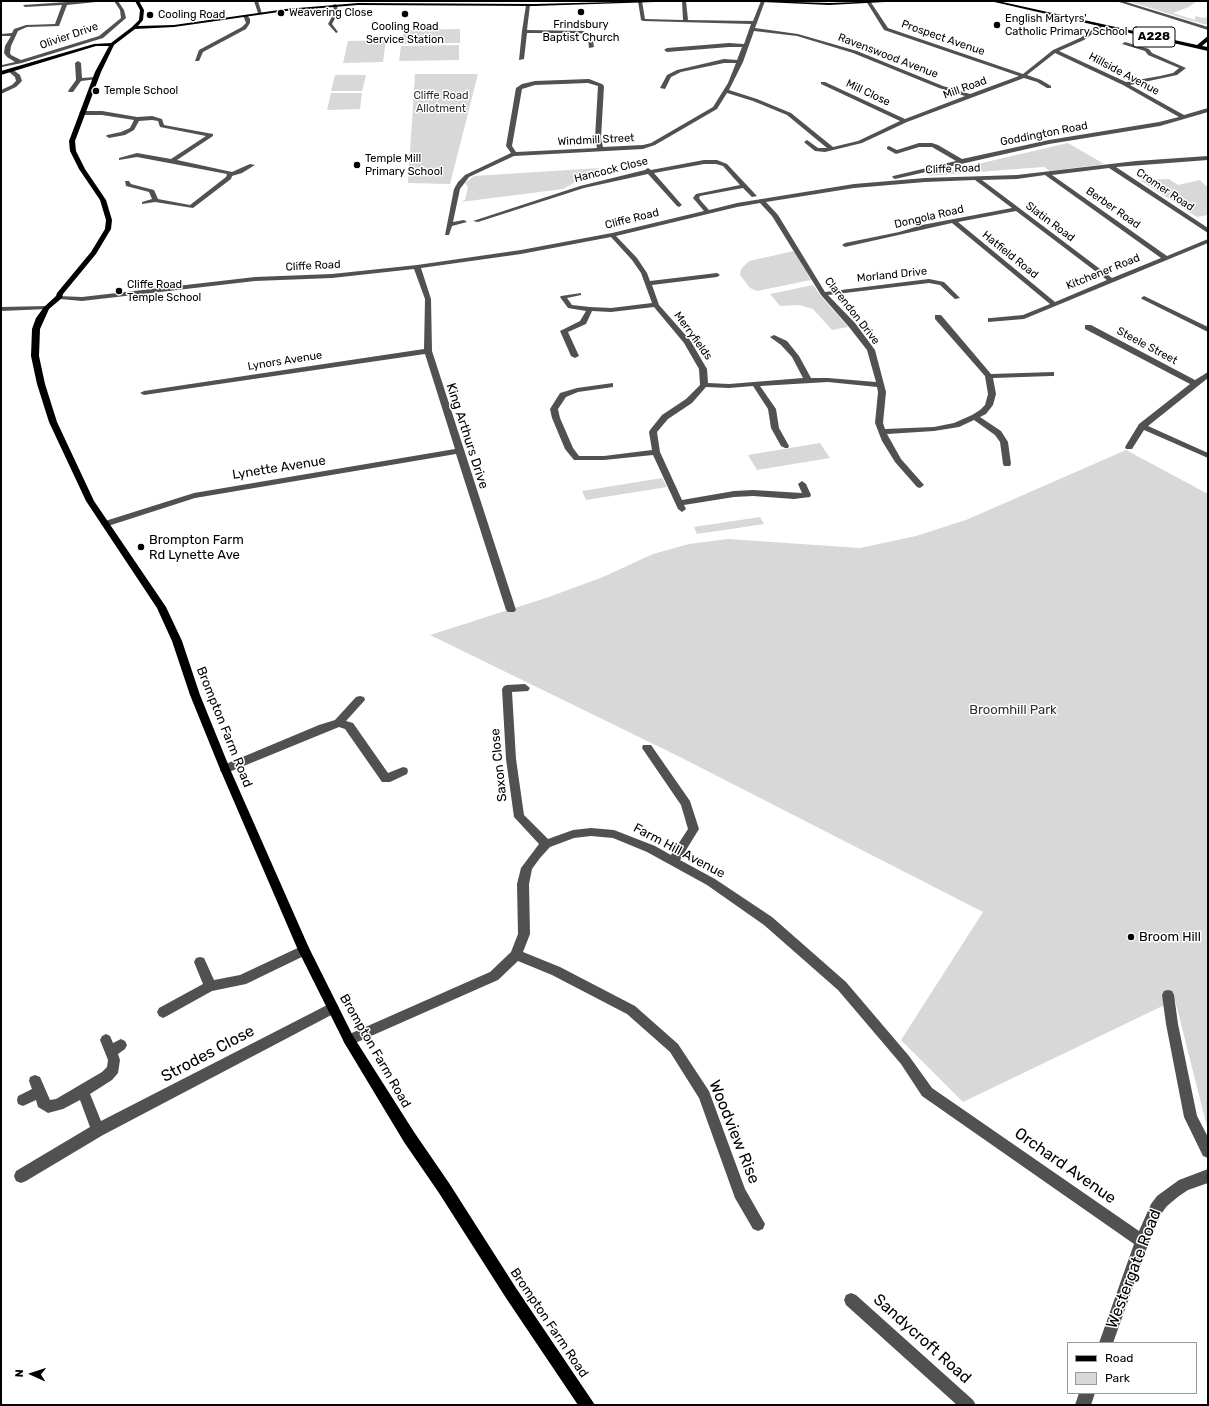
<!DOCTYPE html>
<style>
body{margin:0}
#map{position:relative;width:1209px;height:1406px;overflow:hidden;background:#fff;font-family:Rubik,sans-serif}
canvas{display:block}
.frame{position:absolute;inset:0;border:2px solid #000;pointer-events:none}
.legend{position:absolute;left:1067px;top:1342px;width:130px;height:52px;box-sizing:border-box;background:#fff;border:1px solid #999;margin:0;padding:5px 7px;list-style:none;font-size:12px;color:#000}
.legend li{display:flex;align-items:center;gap:8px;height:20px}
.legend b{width:20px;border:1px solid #999}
.north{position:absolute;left:12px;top:1354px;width:40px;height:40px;-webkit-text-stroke:3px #fff;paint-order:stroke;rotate:273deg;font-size:11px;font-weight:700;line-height:16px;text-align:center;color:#000}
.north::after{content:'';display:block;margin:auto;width:14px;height:18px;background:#000;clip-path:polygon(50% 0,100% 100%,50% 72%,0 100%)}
</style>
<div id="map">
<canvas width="1209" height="1406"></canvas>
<div class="frame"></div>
<ul class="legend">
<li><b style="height:5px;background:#000"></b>Road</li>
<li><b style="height:11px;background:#d8d8d8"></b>Park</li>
</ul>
<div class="north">N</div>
</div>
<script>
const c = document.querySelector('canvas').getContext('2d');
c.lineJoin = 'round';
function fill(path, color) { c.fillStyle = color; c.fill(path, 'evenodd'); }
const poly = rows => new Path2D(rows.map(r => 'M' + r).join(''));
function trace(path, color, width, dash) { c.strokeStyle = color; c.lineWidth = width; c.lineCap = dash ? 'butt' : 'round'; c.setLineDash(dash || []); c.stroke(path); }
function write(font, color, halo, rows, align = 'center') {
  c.font = font + ' Rubik,sans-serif'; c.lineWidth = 3; c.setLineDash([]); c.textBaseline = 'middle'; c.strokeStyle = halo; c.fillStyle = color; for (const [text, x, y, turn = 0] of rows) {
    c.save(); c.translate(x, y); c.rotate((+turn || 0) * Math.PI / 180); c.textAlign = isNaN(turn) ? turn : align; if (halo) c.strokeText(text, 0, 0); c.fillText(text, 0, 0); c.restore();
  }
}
const green = poly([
 [1128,1,1197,1,1189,7,1173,13,1195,20,1195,16,1203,18,1208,17,1208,25,1192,21],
 [460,29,460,43,401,44,404,30],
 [386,40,383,62,343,63,348,41],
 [459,45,459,60,399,61,401,46],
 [415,74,478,74,450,184,408,183],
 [335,75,366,75,362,91,331,91],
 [331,93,362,93,360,109,327,110],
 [1068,143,1104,164,1050,171,1044,167,926,176],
 [600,168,563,189,461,202,465,200,468,187,465,183,474,176],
 [1169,179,1178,185,1200,180,1206,186,1208,186,1208,215,1197,217,1140,180],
 [794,251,811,280,757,291,750,288,740,275,741,269,749,261],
 [813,285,820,295,848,327,832,330,813,309,799,305,780,306,770,294],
 [820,443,830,458,757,470,748,455],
 [1126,450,1208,494,1208,1131,1175,1000,963,1102,901,1040,983,912,680,757,430,635,546,598,603,577,653,554,689,544,728,539,860,548,916,536,966,520],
 [662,478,667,487,586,500,582,491],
 [760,517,764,524,697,534,694,527]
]);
const minor = poly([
 [82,1,106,1,67,5,59,26,27,27,18,31,11,46,10,53,11,55,21,60,99,36,121,18,120,10,114,1,118,1,124,10,126,18,103,38,22,63,2,67,2,65,15,62,7,57,4,53,5,46,11,36,1,36,1,34,12,33,14,29,26,25,55,24,62,5,25,7,23,5,82,1],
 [254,1,258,1,262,14,258,13,254,1],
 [638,1,642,1,645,19,683,20,682,1,686,1,688,20,753,21,761,1,765,1,755,28,798,34,857,51,943,86,970,94,1019,76,884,30,866,1,870,1,888,28,1023,74,1053,50,1080,38,1101,24,1103,26,1084,40,1059,51,1126,82,1160,76,1173,73,1179,68,1148,55,1145,51,1122,44,1125,42,1149,49,1152,53,1186,68,1177,75,1130,85,1184,115,1208,108,1208,112,1160,126,1049,144,895,179,892,177,893,176,956,161,932,147,919,147,896,154,887,149,887,147,889,146,897,150,919,143,932,143,938,145,962,159,1049,140,1159,122,1179,117,1123,85,1055,53,1027,75,1041,80,1051,86,1051,88,1047,88,1037,82,1024,78,907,122,862,143,825,152,815,151,805,143,804,142,807,140,818,148,827,148,787,115,753,101,727,93,717,109,655,145,643,149,514,156,469,177,460,189,453,222,464,220,467,222,452,226,449,235,445,235,454,189,458,182,465,175,511,153,506,146,516,88,522,84,535,81,589,79,602,84,604,86,601,138,603,147,643,145,651,143,713,107,728,83,736,63,724,63,681,72,671,77,665,89,660,88,667,75,677,70,724,59,737,60,742,47,729,47,667,52,664,50,667,48,729,43,744,44,751,24,643,21,641,20,638,1],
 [754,31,797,36,853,53,939,88,965,96,905,119,825,82,821,82,821,84,900,121,858,141,833,147,791,113,757,99,729,90,743,62,754,31],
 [588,83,598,86,595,138,597,148,516,152,512,146,522,89,535,85,588,83],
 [1116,1,1123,1,1208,27,1208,30,1116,1],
 [335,4,337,5,338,13,332,24,338,32,336,33,328,24,334,13,333,5,335,4],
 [528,4,530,5,527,30,583,31,592,36,594,47,589,48,588,37,580,33,527,33,524,59,519,60,522,31,526,5,528,4],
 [243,15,247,15,250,19,250,23,246,29,203,52,199,61,195,61,199,50,242,27,246,23,243,15],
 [78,61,81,63,82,78,95,77,98,79,81,81,73,92,69,92,68,91,76,80,75,63,78,61],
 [8,69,12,69,20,75,22,81,16,87,1,94,1,90,12,85,16,81,15,77,8,71,8,69],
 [102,111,137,117,152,116,162,119,164,125,213,134,213,136,177,160,232,172,250,164,255,165,242,173,232,176,231,179,193,208,155,202,142,204,142,202,152,199,149,192,126,186,125,181,129,181,131,184,154,190,158,199,190,205,226,177,227,174,137,157,119,160,119,158,137,153,171,159,206,136,160,127,158,121,152,120,139,121,134,130,125,135,109,138,106,136,107,135,121,132,130,128,134,120,102,115,82,115,79,113,82,111,102,111],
 [1208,156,1208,160,1116,167,1208,228,1208,233,1109,168,1052,175,1167,256,1208,239,1208,243,1024,319,988,322,988,318,991,318,1023,315,1050,304,952,223,845,247,842,245,845,243,899,232,922,225,1012,208,975,180,925,182,854,188,766,202,778,215,825,292,929,279,944,282,960,298,955,299,940,285,929,283,828,295,855,323,875,350,886,392,883,423,885,429,934,427,954,423,972,415,980,410,985,405,988,394,985,376,935,319,935,315,941,315,991,374,1054,372,1054,376,1051,376,993,378,996,394,993,405,986,414,980,417,1001,431,1008,442,1011,464,1010,466,1004,466,1003,464,1000,442,995,435,974,420,959,427,934,431,887,434,901,459,924,485,920,488,917,487,895,462,882,441,875,423,878,392,877,387,828,382,760,386,776,409,779,428,789,446,788,448,785,448,781,446,771,428,768,409,753,386,729,388,706,387,692,403,668,419,657,432,660,452,682,500,734,491,753,490,802,493,798,484,802,481,806,484,811,495,810,497,794,499,753,496,734,497,684,505,686,509,682,512,678,509,653,455,604,460,574,460,565,449,552,418,550,409,560,393,577,388,613,383,613,387,578,392,566,397,558,409,560,418,573,448,579,456,604,456,652,450,649,432,650,430,662,415,686,399,700,385,699,369,684,343,654,307,611,312,592,311,586,324,568,332,579,356,575,358,571,356,560,331,580,321,586,311,568,308,560,297,561,296,581,293,581,295,567,298,572,305,590,307,611,308,652,303,641,273,632,260,611,237,521,254,421,268,431,299,432,351,516,610,514,612,508,612,506,610,456,454,195,498,108,526,105,527,101,524,102,522,194,493,455,449,425,354,144,395,140,393,144,391,424,349,425,299,414,269,332,278,255,281,82,301,60,299,58,298,58,296,82,297,255,277,332,274,417,265,521,250,612,233,704,211,693,198,696,194,740,185,723,166,716,164,704,164,654,173,681,204,682,205,679,207,677,206,648,174,584,188,478,222,473,221,580,186,645,170,648,168,651,170,704,160,717,160,727,164,757,196,752,197,743,188,700,196,699,198,701,201,709,210,737,203,854,184,925,178,1017,175,1136,161,1208,156],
 [1045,175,1161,258,1112,278,982,180,1017,179,1045,175],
 [760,203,772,216,821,295,849,327,867,350,876,382,828,378,811,378,799,356,787,341,774,335,770,337,781,345,792,357,803,378,729,384,708,383,707,369,690,340,659,305,652,285,717,277,720,275,717,273,650,281,647,273,637,258,616,236,737,207,760,203],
 [1016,211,1107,280,1055,302,958,222,1016,211],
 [1144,296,1208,327,1208,332,1142,299,1141,298,1144,296],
 [46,306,48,307,48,309,1,311,1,307,46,306],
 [1085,325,1091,325,1195,380,1208,372,1208,378,1148,426,1208,453,1208,458,1144,430,1132,449,1126,449,1125,447,1139,424,1190,384,1085,329,1085,325],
 [525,684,530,688,528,691,512,692,516,759,524,815,548,839,573,830,591,828,614,830,655,846,671,855,688,829,681,805,642,748,643,745,651,745,690,801,699,829,680,860,715,879,772,917,846,982,909,1056,932,1088,1139,1231,1151,1204,1157,1196,1179,1180,1208,1169,1208,1183,1188,1190,1179,1196,1167,1206,1161,1214,1149,1242,1113,1343,1099,1343,1134,1244,922,1096,901,1064,838,990,764,925,707,885,647,852,613,838,591,836,574,838,550,847,540,858,532,869,529,884,530,934,523,952,560,967,635,1006,678,1044,709,1091,745,1189,765,1224,763,1229,758,1231,753,1229,735,1198,699,1098,670,1052,627,1014,552,975,518,961,498,980,353,1044,349,1046,345,1044,343,1040,345,1036,490,972,511,952,518,934,517,884,521,868,539,844,514,817,506,759,502,689,504,686,507,685,525,684],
 [360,696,364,697,365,700,346,721,353,723,388,773,403,767,407,768,408,771,407,774,390,782,382,782,345,729,339,727,229,772,221,772,220,769,221,766,319,725,335,720,356,697,360,696],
 [304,945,308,946,310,950,308,954,246,984,212,991,167,1016,163,1018,159,1016,157,1012,159,1008,203,984,194,962,196,958,200,957,204,958,214,980,240,975,304,945],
 [1168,990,1172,991,1174,995,1178,1024,1197,1116,1208,1137,1208,1158,1203,1156,1184,1117,1166,1024,1162,995,1164,991,1168,990],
 [333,1002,337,1004,339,1008,337,1012,103,1135,26,1181,21,1183,16,1181,14,1176,16,1171,90,1127,80,1100,63,1109,48,1113,38,1107,36,1100,23,1106,18,1104,17,1100,18,1096,32,1089,29,1081,30,1077,35,1075,40,1077,50,1100,56,1099,102,1072,107,1067,108,1060,100,1040,102,1036,106,1034,110,1036,113,1043,121,1039,125,1041,127,1045,125,1049,118,1054,120,1060,118,1073,112,1080,90,1094,101,1121,333,1002],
 [851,1293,856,1295,973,1400,976,1405,957,1405,846,1305,844,1300,846,1295,851,1293],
 [1079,1393,1095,1393,1091,1405,1075,1405,1079,1393]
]);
const major = poly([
 [135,1,139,1,144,10,143,20,138,26,174,25,286,9,358,3,534,4,657,1,655,2,534,6,358,5,286,11,174,27,135,29,114,45,101,72,75,141,76,151,85,169,106,200,112,220,111,229,96,254,63,294,62,298,49,309,40,329,39,356,45,384,57,422,94,501,166,607,182,641,200,695,230,769,309,948,353,1036,414,1132,449,1183,516,1288,595,1405,578,1405,506,1298,439,1193,404,1142,345,1044,298,950,220,769,190,695,172,641,157,608,86,501,49,422,37,384,31,356,32,329,36,318,44,307,56,296,57,293,91,252,105,229,106,220,100,200,79,169,70,151,69,141,95,72,109,46,96,46,1,75,1,71,94,44,111,43,132,27,139,20,140,10,135,1],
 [761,1,829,3,887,1,885,2,829,5,763,2,761,1],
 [990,1,998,1,1197,45,1208,36,1208,41,1202,46,1208,47,1208,51,990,1]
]);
const markers = [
 [581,12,4,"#000"],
 [281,13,4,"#000"],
 [405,14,4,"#000"],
 [150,15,4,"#000"],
 [997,25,4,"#000"],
 [96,91,4,"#000"],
 [357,165,4,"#000"],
 [119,291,4,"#000"],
 [141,547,4,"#000"],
 [1131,937,4,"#000"]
];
const farPoinames = [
 ["Weavering Close",289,13],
 ["Cooling Road",158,15],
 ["English Martyrs'",1005,19],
 ["Catholic Primary School",1005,32],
 ["Frindsbury",581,25,"center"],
 ["Baptist Church",581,38,"center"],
 ["Cooling Road",405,27,"center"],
 ["Service Station",405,40,"center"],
 ["Temple School",104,91],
 ["Temple Mill",365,159],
 ["Primary School",365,172],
 ["Cliffe Road",127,285],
 ["Temple School",127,298]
];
const farStreetnames = [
 ["Olivier Drive",69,36,-19],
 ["Prospect Avenue",943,38,19],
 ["Ravenswood Avenue",888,56,21],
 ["Hillside Avenue",1124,74,28],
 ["Mill Road",965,88,-20],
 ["Mill Close",868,93,25],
 ["Goddington Road",1044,134,-11],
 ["Windmill Street",596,140,-3],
 ["Cliffe Road",953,169,-2],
 ["Hancock Close",611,170,-14],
 ["Cromer Road",1165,190,34],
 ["Berber Road",1113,208,35],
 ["Dongola Road",929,217,-13],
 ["Cliffe Road",632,219,-14],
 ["Slatin Road",1050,222,37],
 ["Hatfield Road",1010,255,39],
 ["Cliffe Road",313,266,-3],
 ["Kitchener Road",1103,272,-22],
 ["Morland Drive",892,275,-6],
 ["Clarendon Drive",852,311,52],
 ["Merryfields",693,336,54],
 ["Steele Street",1147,346,28],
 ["Lynors Avenue",285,361,-9]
];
const farParknames = [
 ["Cliffe Road",441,96],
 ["Allotment",441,109]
];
const shields = [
 [1154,37,42]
];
const shieldNames = [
 ["A228",1154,37]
];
const streetNames = [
 ["King Arthurs Drive",467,436,72],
 ["Lynette Avenue",279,468,-9],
 ["Brompton Farm Road",224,727,68],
 ["Saxon Close",499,765,-96],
 ["Farm Hill Avenue",679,851,28],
 ["Brompton Farm Road",375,1051,60],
 ["Brompton Farm Road",549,1323,56]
];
const poiNames = [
 ["Brompton Farm",149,540],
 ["Rd Lynette Ave",149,555],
 ["Broom Hill",1139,937]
];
const parkNames = [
 ["Broomhill Park",1013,710]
];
const nearStreetnames = [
 ["Strodes Close",208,1054,-28],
 ["Woodview Rise",734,1132,68],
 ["Orchard Avenue",1065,1166,35],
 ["Westergate Road",1134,1269,-69],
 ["Sandycroft Road",922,1339,42]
];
fill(green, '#d8d8d8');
fill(minor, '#515151');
fill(major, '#000');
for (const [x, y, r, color] of markers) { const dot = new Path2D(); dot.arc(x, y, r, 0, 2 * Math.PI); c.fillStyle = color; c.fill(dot); trace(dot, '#fff', 1.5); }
write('11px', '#000', '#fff', farPoinames, 'left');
write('11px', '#000', '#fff', farStreetnames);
write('11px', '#2f2f2f', '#fff', farParknames);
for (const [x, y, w] of shields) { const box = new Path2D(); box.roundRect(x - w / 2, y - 10, w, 20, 3); c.fillStyle = '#fff'; c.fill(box); trace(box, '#000', 1); }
write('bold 12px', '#000', null, shieldNames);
write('13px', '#000', '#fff', streetNames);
write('13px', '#000', '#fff', poiNames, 'left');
write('13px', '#2f2f2f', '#fff', parkNames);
write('16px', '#000', '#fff', nearStreetnames);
</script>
